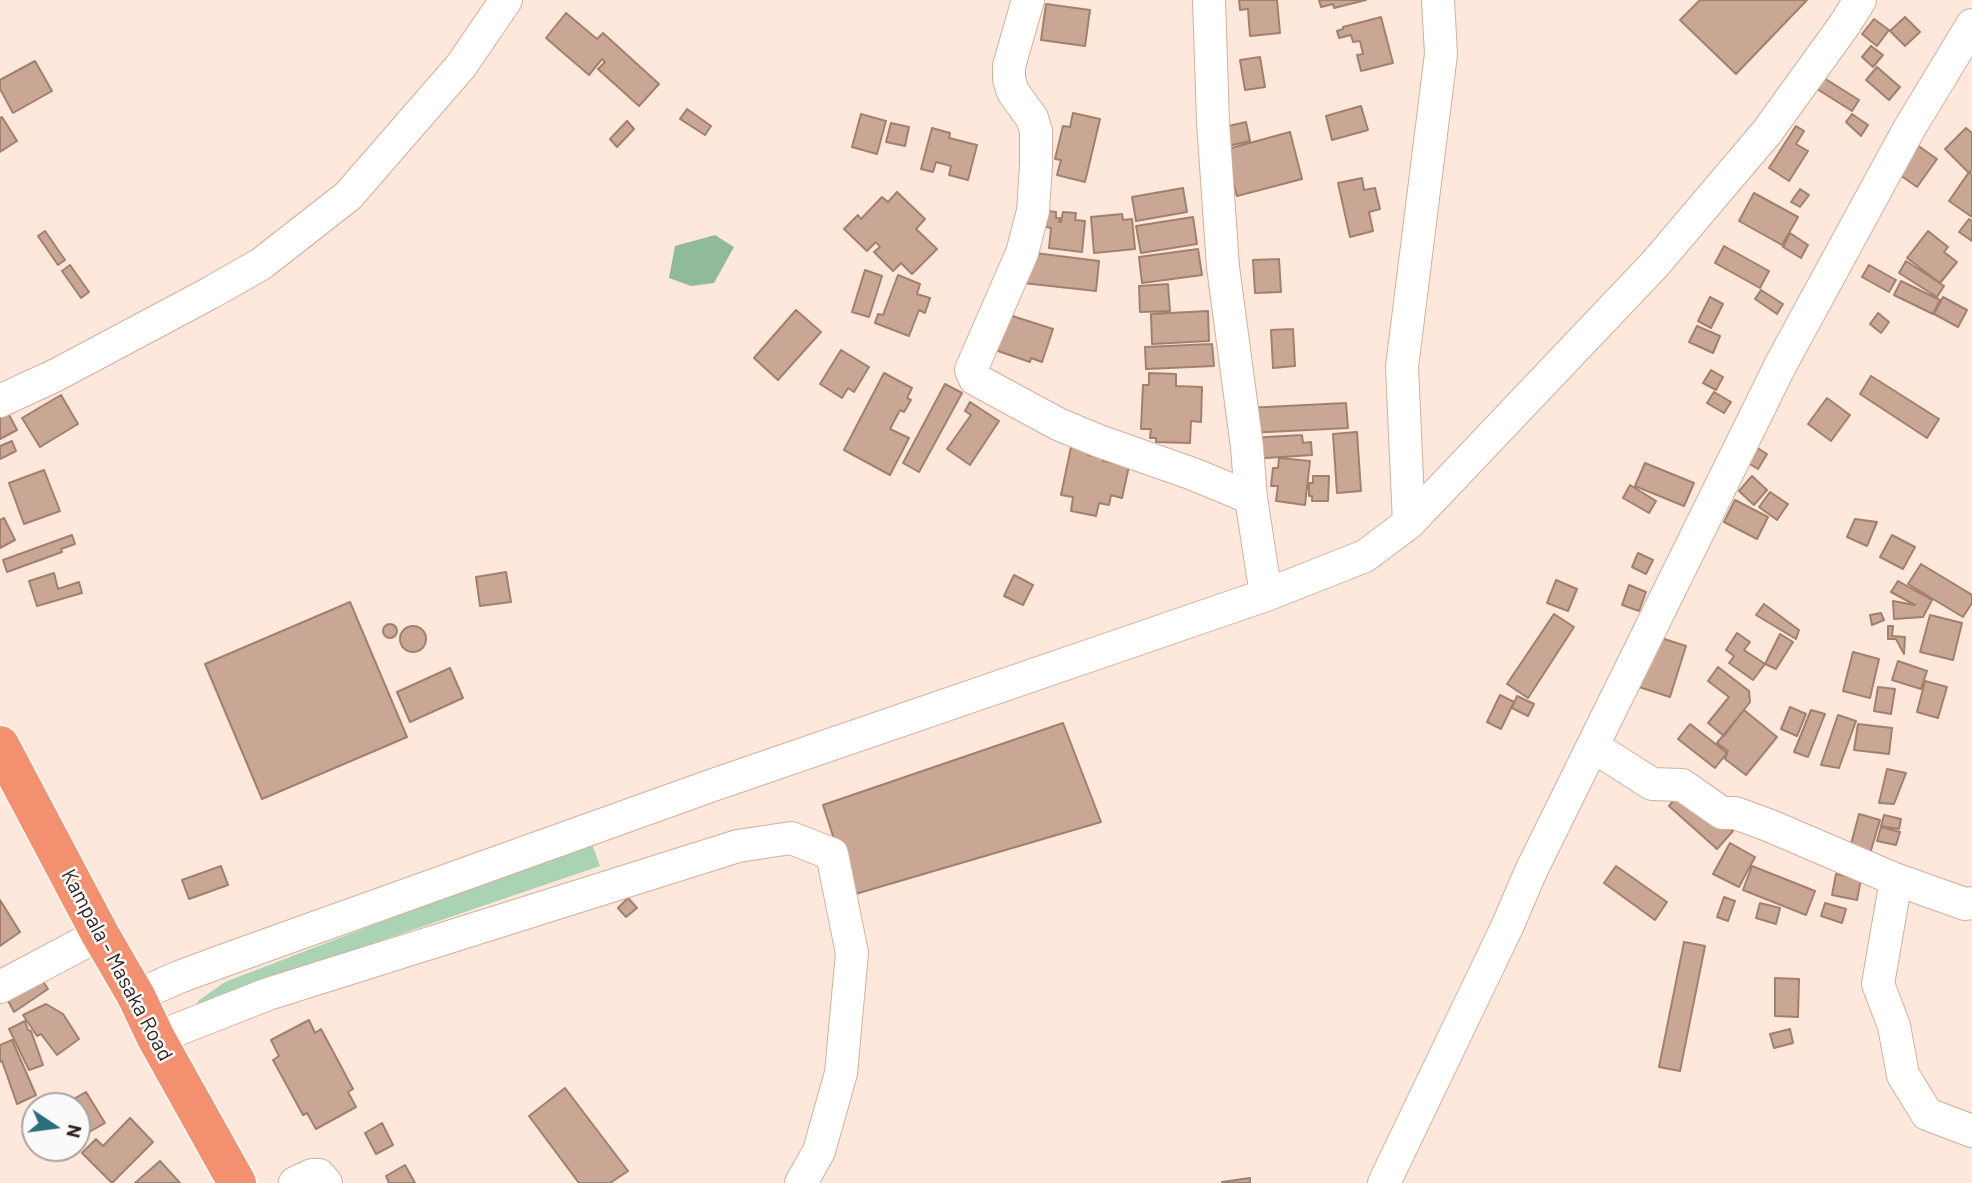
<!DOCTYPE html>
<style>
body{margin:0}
#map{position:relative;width:1972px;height:1183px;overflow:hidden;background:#fee7db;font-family:Barlow,sans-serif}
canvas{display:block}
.north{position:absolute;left:21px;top:1092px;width:70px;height:70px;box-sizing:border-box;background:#fafafa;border:2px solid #aaa4a1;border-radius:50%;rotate:103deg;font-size:19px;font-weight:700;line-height:28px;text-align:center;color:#31241c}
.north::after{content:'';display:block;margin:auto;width:24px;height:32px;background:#296f7d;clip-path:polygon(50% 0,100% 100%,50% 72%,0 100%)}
</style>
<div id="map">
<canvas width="1972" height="1183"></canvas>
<div class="north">N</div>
</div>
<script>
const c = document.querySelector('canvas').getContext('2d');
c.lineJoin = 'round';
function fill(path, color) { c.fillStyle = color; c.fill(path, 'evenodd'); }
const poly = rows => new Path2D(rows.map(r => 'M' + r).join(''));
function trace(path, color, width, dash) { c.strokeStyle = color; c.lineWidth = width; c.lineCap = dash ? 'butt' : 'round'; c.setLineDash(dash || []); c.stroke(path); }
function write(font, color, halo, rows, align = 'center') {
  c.font = font + ' Barlow,sans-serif'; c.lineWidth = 5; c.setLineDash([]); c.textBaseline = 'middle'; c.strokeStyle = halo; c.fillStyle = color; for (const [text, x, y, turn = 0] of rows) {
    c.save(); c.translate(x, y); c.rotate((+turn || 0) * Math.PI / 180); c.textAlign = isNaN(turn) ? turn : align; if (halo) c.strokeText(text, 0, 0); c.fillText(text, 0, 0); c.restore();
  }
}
const green = poly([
 [591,841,600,866,324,960,194,1009,198,1001,225,982]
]);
const forest = poly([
 [715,235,734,247,714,283,691,286,669,278,675,246]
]);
const building = poly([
 [1239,0,1277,0,1280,33,1250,36,1248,9,1240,10,1239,0],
 [1319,0,1366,0,1334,8,1333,4,1321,7,1319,0],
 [1700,0,1807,0,1736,74,1680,20,1700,0],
 [1046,4,1090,10,1085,46,1041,40,1046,4],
 [566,13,597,39,603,33,659,84,639,106,598,69,605,62,602,59,589,75,546,38,566,13],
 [1381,17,1393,63,1361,71,1357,55,1363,54,1360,41,1353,42,1351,35,1339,38,1337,31,1343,29,1343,27,1381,17],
 [1905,17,1920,32,1905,46,1890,31,1905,17],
 [1874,19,1889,30,1877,46,1862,34,1874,19],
 [1871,46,1883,55,1873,67,1862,57,1871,46],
 [1260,57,1265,87,1245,90,1240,60,1260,57],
 [35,61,52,91,13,113,0,89,0,80,35,61],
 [1877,67,1900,87,1889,100,1866,80,1877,67],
 [1824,78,1859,100,1852,111,1817,89,1824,78],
 [1361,106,1368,130,1332,140,1326,116,1361,106],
 [687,109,711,126,705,135,680,119,687,109],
 [1073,113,1100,119,1085,182,1057,175,1061,160,1055,159,1063,126,1070,127,1073,113],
 [861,114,886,121,877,154,852,147,861,114],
 [1852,114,1868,125,1861,136,1846,122,1852,114],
 [2,117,17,141,0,152,0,118,2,117],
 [627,121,634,129,617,147,610,139,627,121],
 [1246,122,1250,141,1219,148,1215,129,1246,122],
 [891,123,909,127,905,146,886,142,891,123],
 [1796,126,1804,131,1796,144,1808,151,1789,181,1769,168,1796,126],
 [932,128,950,133,949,138,977,145,968,180,949,175,951,166,936,162,933,172,921,169,932,128],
 [1966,128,1972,133,1972,170,1969,173,1945,149,1966,128],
 [1290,132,1302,179,1237,196,1224,150,1290,132],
 [1910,140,1937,159,1917,187,1890,168,1910,140],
 [1969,172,1972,175,1972,217,1949,201,1969,172],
 [1362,178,1364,190,1375,188,1380,209,1369,212,1373,231,1350,237,1338,183,1362,178],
 [1183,188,1187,212,1136,221,1132,197,1183,188],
 [1800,189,1809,195,1800,207,1791,202,1800,189],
 [897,192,925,219,916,229,937,249,912,274,901,263,893,271,874,252,880,247,876,242,867,251,844,229,858,215,861,219,882,197,888,202,897,192],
 [1754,193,1798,217,1782,245,1739,221,1754,193],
 [1048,211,1056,212,1056,218,1060,218,1059,222,1061,222,1063,212,1076,213,1075,220,1085,221,1082,252,1049,248,1051,228,1046,227,1048,211],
 [1122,214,1123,220,1132,219,1135,249,1094,253,1091,217,1122,214],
 [1193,217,1197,244,1141,253,1136,226,1193,217],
 [1969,219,1972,221,1972,241,1959,232,1969,219],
 [45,231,65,260,58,265,38,236,45,231],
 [1928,231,1948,247,1944,252,1957,262,1940,283,1907,258,1928,231],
 [1790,233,1808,245,1801,258,1783,247,1790,233],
 [1724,246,1769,271,1760,288,1715,263,1724,246],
 [1198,249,1202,275,1142,283,1139,257,1198,249],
 [1027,252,1099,261,1096,291,1023,283,1027,252],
 [1279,259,1281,292,1255,293,1253,260,1279,259],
 [1906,261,1944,286,1937,297,1899,273,1906,261],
 [70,265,89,292,81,298,62,271,70,265],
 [1869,265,1896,280,1889,292,1862,277,1869,265],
 [865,270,882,276,869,317,852,312,865,270],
 [898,275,920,284,917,294,930,298,925,313,919,310,909,336,875,323,878,314,883,315,898,275],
 [1901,281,1940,300,1933,314,1894,295,1901,281],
 [1168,284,1170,311,1140,312,1139,286,1168,284],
 [1761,290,1783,304,1777,314,1755,299,1761,290],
 [1710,297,1723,304,1711,328,1698,321,1710,297],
 [1943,297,1967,310,1958,327,1934,314,1943,297],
 [796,310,821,332,778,380,754,358,796,310],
 [1208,311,1209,341,1152,344,1151,314,1208,311],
 [1003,313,1053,329,1042,362,1031,358,1030,362,992,349,1003,313],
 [1878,313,1889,322,1881,333,1870,324,1878,313],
 [1697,326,1720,336,1713,353,1689,342,1697,326],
 [1293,329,1295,366,1273,368,1271,330,1293,329],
 [1212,344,1214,366,1146,369,1145,347,1212,344],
 [841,350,869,367,854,392,848,388,842,398,820,384,841,350],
 [1711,370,1723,377,1716,390,1703,383,1711,370],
 [884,373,912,388,907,398,911,400,904,412,900,410,890,429,909,438,890,475,844,450,884,373],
 [1149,373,1176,374,1176,386,1202,387,1201,422,1191,421,1190,443,1156,442,1156,438,1150,438,1151,429,1141,429,1143,385,1149,385,1149,373],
 [1871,376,1939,419,1927,438,1860,394,1871,376],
 [945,384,962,393,919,472,903,463,945,384],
 [1714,392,1731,402,1724,413,1707,403,1714,392],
 [61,395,78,424,40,447,22,418,61,395],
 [1827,398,1850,415,1831,441,1808,424,1827,398],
 [970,402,999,421,970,465,947,449,971,415,965,411,970,402],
 [1346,403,1348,428,1248,433,1246,408,1346,403],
 [6,409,17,430,0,439,0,412,6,409],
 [1357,432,1361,491,1337,493,1333,434,1357,432],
 [1302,435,1303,443,1311,442,1312,455,1250,459,1249,438,1302,435],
 [12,441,16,451,0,459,0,446,12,441],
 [1072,442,1089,446,1088,455,1104,458,1103,461,1129,466,1122,498,1111,495,1109,505,1099,503,1096,516,1071,511,1073,497,1061,495,1072,442],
 [1753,445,1767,454,1758,469,1743,460,1753,445],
 [1279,458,1310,461,1305,505,1276,501,1278,486,1271,486,1273,468,1278,468,1279,458],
 [1645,463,1694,483,1684,506,1635,486,1645,463],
 [44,470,60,511,24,524,9,483,44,470],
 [1313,476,1329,476,1328,501,1312,501,1312,496,1309,496,1309,483,1313,483,1313,476],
 [1752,476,1767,490,1754,505,1739,491,1752,476],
 [1630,485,1656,501,1649,513,1623,498,1630,485],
 [1770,492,1788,504,1777,520,1759,507,1770,492],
 [1735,500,1768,517,1757,539,1724,522,1735,500],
 [4,518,15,540,0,548,0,520,4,518],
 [1855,519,1877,522,1867,546,1847,537,1855,519],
 [72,535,75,544,61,549,62,552,7,572,3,560,72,535],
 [1892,535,1915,547,1903,569,1880,557,1892,535],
 [1638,553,1653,560,1646,574,1632,567,1638,553],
 [1921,564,1972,595,1972,603,1963,617,1908,584,1921,564],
 [506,572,511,602,480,606,476,577,506,572],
 [54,573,58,589,79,582,82,593,37,606,29,581,54,573],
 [1014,575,1033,585,1023,605,1004,596,1014,575],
 [1556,580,1577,589,1568,611,1547,603,1556,580],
 [1898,581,1932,600,1923,617,1894,619,1893,601,1915,605,1891,592,1898,581],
 [1629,585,1646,592,1639,611,1622,605,1629,585],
 [350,602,407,737,262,799,205,664,350,602],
 [1764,604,1799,630,1796,639,1756,615,1764,604],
 [1881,613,1884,620,1872,625,1870,615,1881,613],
 [1554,614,1574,627,1528,698,1507,684,1554,614],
 [1930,615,1962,623,1953,660,1920,652,1930,615],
 '383 631a7 7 0 1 1 14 0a7 7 0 1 1-14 0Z',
 [1888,626,1893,626,1892,636,1905,637,1904,654,1896,639,1888,639,1888,626],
 '400 639a13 13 0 1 1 26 0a13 13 0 1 1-26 0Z',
 [1737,633,1750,642,1744,650,1765,664,1753,680,1729,663,1734,656,1726,650,1737,633],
 [1780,634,1793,642,1776,669,1765,664,1780,634],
 [1652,635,1686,646,1670,697,1636,686,1652,635],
 [1853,652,1879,659,1870,698,1843,691,1853,652],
 [1898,661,1927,671,1921,689,1892,680,1898,661],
 [1718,667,1749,691,1750,702,1724,736,1708,723,1729,697,1708,681,1718,667],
 [450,668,463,698,410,722,397,692,450,668],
 [1925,681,1947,687,1938,718,1917,712,1925,681],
 [1878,687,1895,689,1891,714,1874,711,1878,687],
 [1500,695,1514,702,1501,729,1487,722,1500,695],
 [1517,696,1534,704,1528,716,1512,708,1517,696],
 [1790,707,1806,714,1797,736,1781,729,1790,707],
 [1744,710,1777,737,1746,775,1725,759,1728,751,1717,743,1744,710],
 [1811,710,1825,714,1808,757,1794,752,1811,710],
 [1838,715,1856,721,1839,768,1821,765,1838,715],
 [1063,723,1101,822,852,895,823,805,1063,723],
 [1690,724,1727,753,1715,768,1678,739,1690,724],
 [1858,724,1892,728,1889,754,1854,750,1858,724],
 [1887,769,1906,773,1894,804,1879,803,1887,769],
 [1685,787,1733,831,1717,849,1669,806,1685,787],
 [1859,814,1880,820,1869,857,1849,852,1859,814],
 [1884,815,1901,819,1899,829,1881,826,1884,815],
 [1881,827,1900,832,1896,845,1877,841,1881,827],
 [1730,843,1755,857,1739,887,1713,874,1730,843],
 [221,866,228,885,189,899,182,880,221,866],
 [1616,866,1667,902,1655,920,1604,883,1616,866],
 [1752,866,1815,891,1806,915,1743,890,1752,866],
 [1836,874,1861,879,1857,900,1832,895,1836,874],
 [1724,897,1735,901,1728,921,1717,917,1724,897],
 [628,898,637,908,626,917,618,908,628,898],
 [0,900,20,932,0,946,0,900],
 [1760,903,1780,908,1776,924,1756,918,1760,903],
 [1825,903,1846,909,1842,923,1821,916,1825,903],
 [1684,942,1705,946,1680,1071,1659,1067,1684,942],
 [36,971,48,989,14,1012,2,989,36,971],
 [1775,978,1799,979,1798,1017,1775,1016,1775,978],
 [46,1004,63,1014,79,1039,57,1055,41,1034,37,1036,23,1015,46,1004],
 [309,1020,315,1033,321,1029,353,1089,348,1092,356,1107,316,1129,307,1113,303,1115,273,1060,279,1056,271,1040,309,1020],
 [25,1021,28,1030,31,1031,43,1065,29,1070,9,1029,25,1021],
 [1790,1029,1793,1043,1774,1048,1770,1034,1790,1029],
 [12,1040,36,1095,17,1104,2,1061,0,1062,0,1045,12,1040],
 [565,1088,628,1171,610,1183,579,1183,529,1116,565,1088],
 [86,1092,105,1123,77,1139,77,1106,61,1106,86,1092],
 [130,1118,153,1142,112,1183,82,1153,96,1139,103,1146,130,1118],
 [382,1123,393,1145,376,1154,365,1133,382,1123],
 [160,1161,180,1183,135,1183,160,1161],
 [405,1165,415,1183,389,1183,386,1176,405,1165],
 [1250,1178,1250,1183,1222,1183,1222,1182,1250,1178]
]);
const minor = poly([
 [1028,0,1009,66,1009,79,1013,92,1032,118,1036,131,1036,165,1033,211,1022,253,971,370,975,379,1058,424,1099,441,1193,474,1251,498],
 [1209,0,1213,122,1223,267,1247,447,1251,498,1266,595],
 [0,401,56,375,210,293,261,264,348,196,461,66,506,0],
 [1409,523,1655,264,1767,132,1845,24,1860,0],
 [1594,747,1652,784,1682,785,1722,813,1735,813,1768,825,1892,878,1965,904,1972,903],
 [1896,880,1878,984,1894,1026,1903,1075,1927,1114,1972,1131],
 [0,987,100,934],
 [136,996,179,977,236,956,713,785,1266,595,1365,556,1409,523,1402,367,1441,54,1438,0],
 [156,1038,268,994,738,846,791,838,832,854,852,953,841,1073,819,1151,801,1183],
 [295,1183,312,1175,319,1175,326,1183],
 [1384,1183,1507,927,1531,871,1781,364,1909,129,1972,25]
]);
const highway = poly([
 [0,745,100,934,136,996,156,1038,237,1183]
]);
const streetNames = [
 ["Kampala - Masaka Road",117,965,62]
];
fill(green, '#aad3b4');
fill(forest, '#8fbb9a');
fill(building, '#caa794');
trace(building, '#a1806d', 2);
trace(minor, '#d3b09c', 34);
trace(highway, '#fff', 41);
trace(minor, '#fff', 32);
trace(highway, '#f3906f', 38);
write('21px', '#31241c', '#fafafa', streetNames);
</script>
